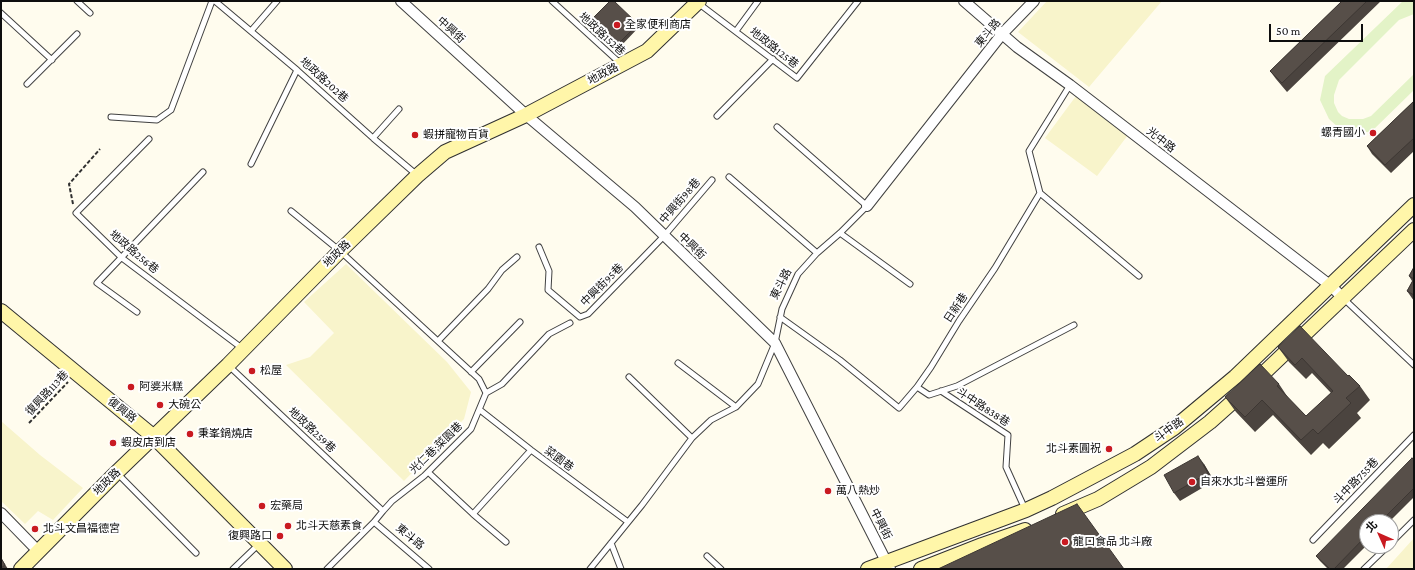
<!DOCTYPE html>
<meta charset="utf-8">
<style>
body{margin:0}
#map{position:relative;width:1415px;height:570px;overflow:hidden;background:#fffcee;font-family:"Crimson Pro","Noto Sans TC",serif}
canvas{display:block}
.frame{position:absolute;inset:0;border:2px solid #0e0e0e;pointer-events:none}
.north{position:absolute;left:1359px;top:514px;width:40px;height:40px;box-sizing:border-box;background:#fff;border:1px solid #9f9f9f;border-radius:50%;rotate:315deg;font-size:11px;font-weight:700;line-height:16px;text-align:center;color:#0e0e0e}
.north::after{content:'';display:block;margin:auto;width:14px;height:18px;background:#c91a21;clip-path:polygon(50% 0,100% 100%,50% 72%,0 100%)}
.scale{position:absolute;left:1269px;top:24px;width:94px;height:18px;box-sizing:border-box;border:2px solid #0e0e0e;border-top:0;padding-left:5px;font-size:12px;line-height:14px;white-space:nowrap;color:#0e0e0e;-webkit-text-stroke:3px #fff;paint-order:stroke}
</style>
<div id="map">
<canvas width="1415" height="570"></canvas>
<div class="frame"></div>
<div class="north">北</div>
<div class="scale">50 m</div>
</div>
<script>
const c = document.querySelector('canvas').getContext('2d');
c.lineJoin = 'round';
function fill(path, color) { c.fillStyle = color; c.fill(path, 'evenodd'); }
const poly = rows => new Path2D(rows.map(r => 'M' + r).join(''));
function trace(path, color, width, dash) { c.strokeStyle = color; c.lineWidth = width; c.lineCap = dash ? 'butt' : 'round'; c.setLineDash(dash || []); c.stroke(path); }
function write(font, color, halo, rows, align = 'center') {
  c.font = font + ' "Crimson Pro","Noto Sans TC",serif'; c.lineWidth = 4; c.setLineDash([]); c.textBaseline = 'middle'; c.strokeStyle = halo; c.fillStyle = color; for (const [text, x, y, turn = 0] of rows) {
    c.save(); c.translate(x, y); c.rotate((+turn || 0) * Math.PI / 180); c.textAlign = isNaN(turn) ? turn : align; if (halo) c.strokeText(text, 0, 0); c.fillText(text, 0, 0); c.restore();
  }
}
const farmland = poly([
 [1047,1,1162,1,1089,87,1018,32],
 [1076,96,1128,135,1097,176,1045,138],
 [346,264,447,362,471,392,464,419,404,481,286,365,310,357,334,333,304,302],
 [1,421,40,455,83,488,53,520,38,511,25,524,1,501],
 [1414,538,1414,569,1386,569]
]);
const pitch = poly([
 [1403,1,1414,1,1414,14,1399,20,1339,80,1334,95,1334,103,1338,112,1342,116,1349,119,1363,119,1371,116,1414,74,1414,90,1371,132,1346,132,1339,128,1329,119,1320,100,1325,76]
]);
const path = poly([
 [73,204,69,184,100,149],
 [29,423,68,382]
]);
const lane = poly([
 [77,1,90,13],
 [215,1,297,70,373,138,417,175],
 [552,1,621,64],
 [698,3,797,78,858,1],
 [1,13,52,60],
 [251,31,277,1],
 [736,31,758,1],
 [27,84,77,34],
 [717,116,773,59],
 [111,117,157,120,171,110,212,1],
 [373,138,399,109],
 [149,139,76,213,122,258,243,349],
 [251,164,297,70],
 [729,177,817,253],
 [1040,193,1139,276],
 [291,211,340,251,479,379,486,393,471,429,424,476,392,501,383,511,374,522,327,569],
 [840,233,910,284],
 [539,247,549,271,548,290,580,317,588,314,664,236,712,180],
 [1344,299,1414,365],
 [137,312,97,283,203,172],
 [780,317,840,360,899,408,917,387,931,367,959,321,995,268,1040,193,1029,151,1070,85],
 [438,341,488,289,502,270,517,257],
 [678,363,736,407],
 [229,366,383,511],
 [471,372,520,322],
 [629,377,692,438],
 [917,387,929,395,957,386,1074,325],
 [941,391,1008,435,1006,467,1025,509],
 [486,393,502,384,549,334,570,323],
 [480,410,531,450,628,522],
 [428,472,473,514,531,450],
 [117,473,196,553],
 [473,514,506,542],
 [374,522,429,569],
 [1313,540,1414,435],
 [611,543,621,569],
 [1391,543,1414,520],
 [707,556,721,569],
 [233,569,259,544],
 [590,569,642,505,692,438,711,420,736,407,758,384,775,343,782,309,798,274,817,253,840,233,867,206,777,127],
 [1364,569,1388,546]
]);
const street = poly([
 [401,1,526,115,635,207,775,343,890,569],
 [964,1,1017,47,1070,85,1331,286,1343,298],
 [867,206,1002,34,1034,1],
 [1,513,38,551]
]);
const secondary = poly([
 [1,311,154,437,285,569],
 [1063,514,1098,499,1151,467,1210,422,1247,389,1414,230],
 [21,569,116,473,228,365,340,251,417,176,445,152,526,115,647,51,699,1],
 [868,569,1026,510,1052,498,1135,454,1174,428,1235,377,1414,205],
 [921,569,982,545,1025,530]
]);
const wall = poly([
 [1342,1,1381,1,1287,92,1276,79,1270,71],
 [591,20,638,24,640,26,619,48,593,23],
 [1414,101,1414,151,1391,173,1372,154,1367,146],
 [1414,267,1414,301,1407,291,1412,281,1409,276],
 [1278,347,1348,376,1360,386,1370,400,1357,413,1361,418,1329,449,1323,443,1311,455,1273,415,1255,432,1236,412,1225,397,1279,384,1289,399,1306,416,1331,393,1312,373,1306,379,1289,362],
 [1414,460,1414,497,1389,522,1367,522,1367,545,1343,569,1328,569,1320,561,1316,556],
 [1204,464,1214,481,1180,501,1174,493],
 [1,558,8,569,1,569]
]);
const shadedWall = poly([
 [1198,456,1204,464,1214,481,1208,473]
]);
const building = poly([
 [610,1,614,1,638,24,617,45,591,20,610,1],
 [1342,1,1367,1,1282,83,1270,71,1342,1],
 [1414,101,1414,138,1385,165,1367,146,1414,101],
 [1414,267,1414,295,1407,291,1414,279,1409,276,1414,267],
 [1300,326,1348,376,1349,375,1360,386,1346,398,1351,403,1318,434,1313,429,1301,440,1262,400,1245,417,1225,397,1260,364,1279,384,1277,386,1306,416,1333,391,1302,358,1295,365,1278,347,1300,326],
 [1198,456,1208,473,1174,493,1164,475,1198,456],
 [1412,458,1414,460,1414,488,1380,522,1367,522,1367,535,1334,569,1330,569,1316,556,1412,458],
 [1077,504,1124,569,938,569,1077,504],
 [1,558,5,565,1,568,1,558]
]);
const markers = [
 [617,25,4,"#c91a21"],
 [1373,133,4,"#c91a21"],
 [415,135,4,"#c91a21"],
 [252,371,4,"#c91a21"],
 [131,387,4,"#c91a21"],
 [160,405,4,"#c91a21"],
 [190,434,4,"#c91a21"],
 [113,443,4,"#c91a21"],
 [1109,449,4,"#c91a21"],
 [1192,482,4,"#c91a21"],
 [828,491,4,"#c91a21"],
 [262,506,4,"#c91a21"],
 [288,526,4,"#c91a21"],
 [35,529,4,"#c91a21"],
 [280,536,4,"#c91a21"],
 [1065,542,4,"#c91a21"]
];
const poiNames = [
 ["全家便利商店",625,25],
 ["螺青國小",1365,133,"right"],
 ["蝦拼寵物百貨",423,135],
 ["松屋",260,371],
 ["阿婆米糕",139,387],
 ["大碗公",168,405],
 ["秉峯鍋燒店",198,434],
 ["蝦皮店到店",121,443],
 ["北斗素圓祝",1101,449,"right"],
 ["自來水北斗營運所",1200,482],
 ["萬八熱炒",836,491],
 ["宏藥局",270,506],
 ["北斗天慈素食",296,526],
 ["北斗文昌福德宮",43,529],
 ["復興路口",272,536,"right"],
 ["龍口食品 北斗廠",1073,542]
];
const streetNames = [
 ["中興街",451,30,42],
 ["東斗路",988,33,-50],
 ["地政路152巷",602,34,42],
 ["地政路125巷",774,48,38],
 ["地政路",603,74,-28],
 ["地政路202巷",324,80,42],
 ["光中路",1161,140,38],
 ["中興街98巷",680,201,-49],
 ["中興街",692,246,44],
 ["地政路256巷",134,252,40],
 ["地政路",337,254,-45],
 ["東斗路",781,284,-63],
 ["中興街95巷",602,285,-45],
 ["日新巷",956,308,-56],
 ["復興路113巷",47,393,-47],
 ["斗中路838巷",983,407,33],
 ["復興路",122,410,39],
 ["地政路259巷",312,430,43],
 ["斗中路",1169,430,-36],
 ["光仁巷;菜園巷",436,448,-44],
 ["菜園巷",559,459,36],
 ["斗中路755巷",1356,481,-46],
 ["地政路",107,482,-45],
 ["中興街",881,524,63],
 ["東斗路",410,537,40]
];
fill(farmland, '#f8f4cb');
fill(pitch, '#e3f3c7');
trace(lane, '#414141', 7);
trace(street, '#414141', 12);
trace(secondary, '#303030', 16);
trace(path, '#303030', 2, [4, 2]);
trace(lane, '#fff', 5);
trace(street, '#fff', 10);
trace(secondary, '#fff6a9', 14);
fill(wall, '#4b443f');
fill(shadedWall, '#3d3733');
fill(building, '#574f49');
trace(building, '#3d3733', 1);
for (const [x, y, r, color] of markers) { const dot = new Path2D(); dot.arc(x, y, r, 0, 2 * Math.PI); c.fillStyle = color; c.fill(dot); trace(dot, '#fff', 1.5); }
write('11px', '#0e0e0e', '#fff', poiNames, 'left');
write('11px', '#0e0e0e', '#fff', streetNames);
</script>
